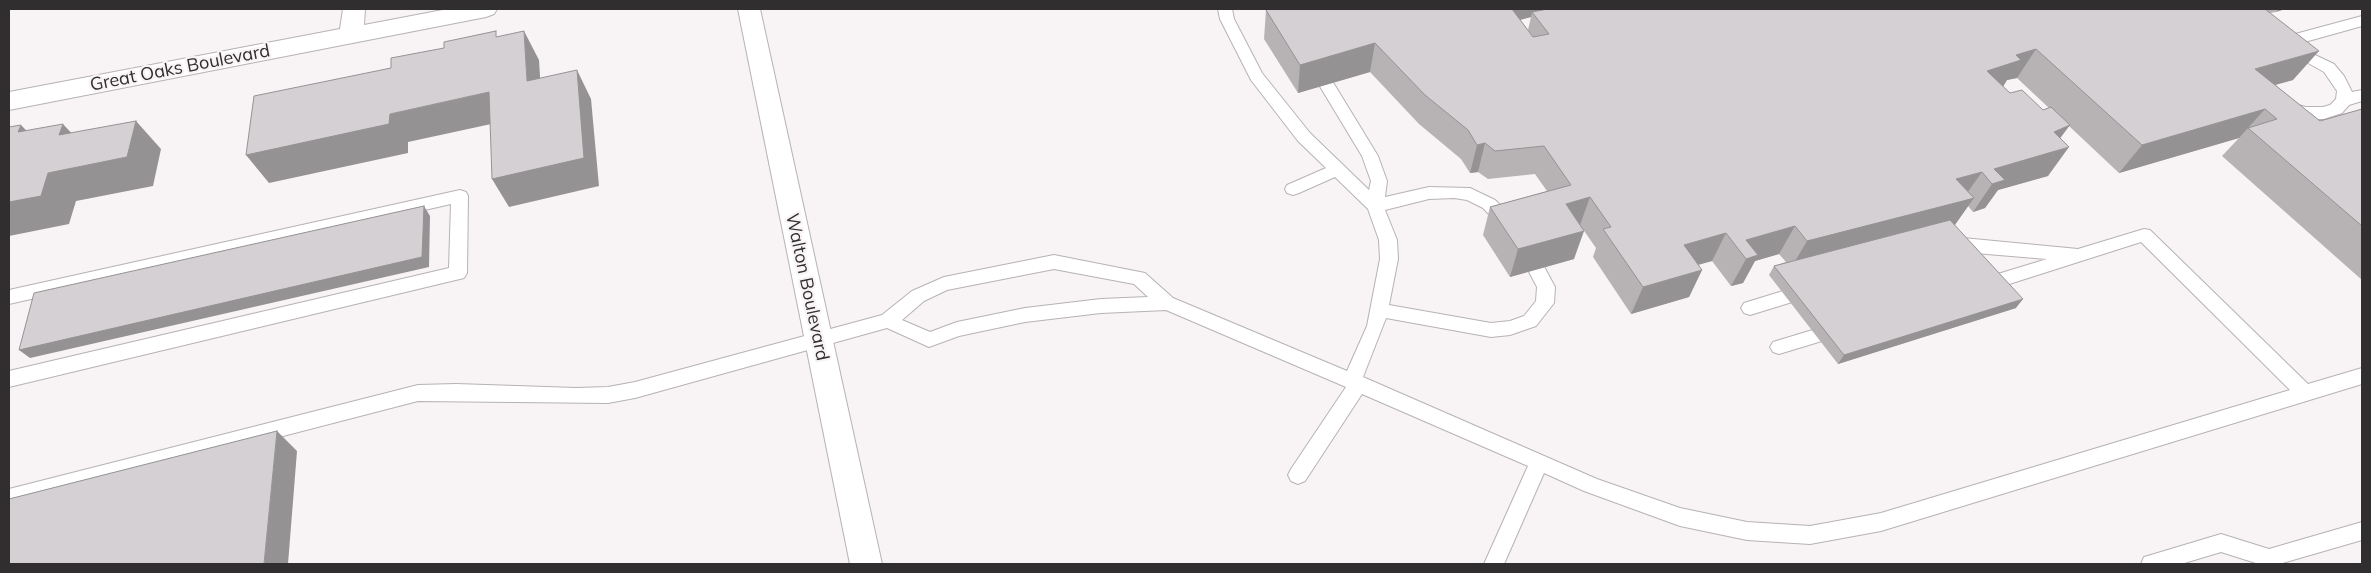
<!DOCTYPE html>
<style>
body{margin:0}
#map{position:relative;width:2371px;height:573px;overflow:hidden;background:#f8f3f5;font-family:Mulish,sans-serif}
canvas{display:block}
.frame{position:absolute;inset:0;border:10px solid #302e2f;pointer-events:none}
</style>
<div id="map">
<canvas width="2371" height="573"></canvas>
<div class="frame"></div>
</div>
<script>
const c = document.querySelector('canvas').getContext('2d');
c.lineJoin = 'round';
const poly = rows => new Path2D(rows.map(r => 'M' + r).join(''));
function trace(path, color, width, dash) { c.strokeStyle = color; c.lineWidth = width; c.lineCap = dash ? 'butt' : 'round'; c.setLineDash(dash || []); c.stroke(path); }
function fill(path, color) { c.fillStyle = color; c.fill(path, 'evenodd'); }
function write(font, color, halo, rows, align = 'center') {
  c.font = font + ' Mulish,sans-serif'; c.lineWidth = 4.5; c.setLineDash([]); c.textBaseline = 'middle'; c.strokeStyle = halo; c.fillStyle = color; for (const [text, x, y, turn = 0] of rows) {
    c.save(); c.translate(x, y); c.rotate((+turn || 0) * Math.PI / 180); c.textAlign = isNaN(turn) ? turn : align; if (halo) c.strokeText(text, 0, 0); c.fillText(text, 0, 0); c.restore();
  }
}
const lane = poly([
 [1218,9,1232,9,1234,19,1262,73,1310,133,1369,190,1371,181,1362,156,1307,65,1310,61,1320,61,1378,156,1387,181,1385,197,1429,187,1470,188,1495,200,1514,218,1516,223,1514,228,1508,229,1502,228,1483,208,1467,200,1454,198,1429,199,1385,210,1397,240,1398,259,1389,305,1491,323,1510,321,1524,316,1536,301,1537,287,1517,249,1520,244,1526,242,1532,244,1555,287,1554,303,1536,326,1510,335,1491,337,1386,318,1363,377,1597,479,1680,508,1747,522,1810,526,1881,513,2290,390,2141,242,1981,293,1975,291,1972,286,1975,281,2047,259,1963,252,1952,255,1946,253,1943,248,1946,243,1963,238,2078,249,2144,229,2150,230,2308,384,2362,368,2362,384,1881,531,1810,544,1747,540,1680,526,1584,491,1544,473,1504,564,1484,564,1528,466,1362,394,1305,481,1298,484,1291,481,1288,475,1291,469,1346,387,1166,310,1101,313,1025,322,959,336,929,347,887,328,635,398,608,403,418,401,9,507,9,489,418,385,456,384,576,388,608,387,635,382,882,315,912,291,944,277,1054,255,1145,273,1173,298,1347,371,1367,326,1380,259,1379,240,1368,209,1335,177,1299,193,1293,195,1287,193,1285,189,1287,185,1326,168,1298,141,1251,80,1220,19,1218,9],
 [1054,269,1134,284,1148,297,1101,299,1025,308,957,322,930,332,902,320,924,301,947,290,1054,269],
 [2362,16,2362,26,2294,45,2334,64,2344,76,2352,92,2362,90,2362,101,2349,105,2342,113,2324,119,2306,119,2281,114,2262,107,2246,97,2233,85,2223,70,2222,59,2227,50,2230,46,2240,41,2260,38,2273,40,2362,16],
 [2260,48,2292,54,2324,72,2337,91,2336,99,2330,105,2323,107,2306,107,2274,99,2256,89,2239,70,2238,59,2241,53,2248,50,2260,48],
 [460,190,466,192,468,196,467,273,464,278,9,387,9,371,449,268,451,204,9,304,9,290,460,190],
 [1809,283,1815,285,1818,290,1815,295,1750,315,1744,313,1741,308,1744,303,1809,283],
 [1839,322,1845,324,1848,329,1845,334,1779,354,1773,352,1770,347,1773,342,1839,322],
 [2362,522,2362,540,2279,564,2259,564,2221,552,2181,564,2141,564,2144,557,2151,555,2221,534,2269,549,2362,522]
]);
const street = poly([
 [343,9,365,9,364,25,448,9,497,9,494,14,486,17,9,110,9,92,340,29,343,9]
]);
const secondary = poly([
 [738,9,760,9,882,564,850,564,738,9]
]);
const wall = poly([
 [1270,9,2285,9,2276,12,2270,13,2293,80,2275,85,2320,121,2362,109,2362,280,2222,156,2239,138,2119,173,2069,126,2060,138,2048,176,1998,190,1985,208,1973,212,1968,206,1955,225,2016,308,1838,364,1769,275,1774,266,1786,262,1779,254,1755,261,1743,283,1731,286,1712,261,1698,265,1702,270,1689,297,1631,314,1593,257,1596,248,1580,225,1574,259,1510,277,1483,235,1490,207,1547,191,1535,174,1488,179,1478,172,1470,173,1461,159,1419,124,1370,72,1298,93,1264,39,1266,10],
 [1531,17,1528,30,1520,20],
 [2017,78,2049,108,2043,110,2010,93,2003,87,2007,80]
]);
const shadedWall = poly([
 [1500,9,1567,9,1532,12,1531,17,1496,26],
 [2279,9,2285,9,2276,12],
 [524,31,539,60,542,109,527,81],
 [1375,43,1370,72,1298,93,1300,65],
 [2036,49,2017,78,2007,80,2002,88,1987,71,2016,55],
 [2319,51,2293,80,2231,97,2255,69],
 [577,70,591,99,599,186,509,207,492,179],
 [489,92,505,121,408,142,408,153,269,183,246,155,390,114],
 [2265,109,2239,138,2119,173,2142,145],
 [136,121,161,149,153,186,76,201,69,224,9,236,9,202,48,173],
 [63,124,89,152,59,135],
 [21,125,48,153,18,132],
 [2070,125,2049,153,2069,147,2048,176,1998,190,1985,208,1973,212,1992,184,1994,169,2054,132],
 [1485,143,1478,172,1470,173,1477,145],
 [1982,172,1962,200,1974,198,1954,226,1791,268,1807,241,1956,179],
 [1590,197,1580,225,1566,204],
 [424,206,430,216,429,267,30,358,19,350],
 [1795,226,1779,254,1755,261,1743,283,1731,286,1746,259,1746,240],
 [1584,231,1574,259,1510,277,1518,249],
 [1726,233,1712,261,1671,272,1684,245],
 [1702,270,1689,297,1631,314,1643,287],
 [2023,299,2016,308,1838,364,1844,355],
 [277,431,297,451,288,564,264,564]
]);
const building = poly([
 [1270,9,1512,9,1533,37,1549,34,1532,12,1548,9,2265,9,2319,51,2255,69,2320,121,2362,109,2362,226,2248,128,2277,119,2265,109,2142,145,2036,49,2016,55,2021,60,1987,71,2010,93,2022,90,2043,110,2051,107,2070,125,2054,132,2069,147,1994,169,2005,180,1992,184,1982,172,1956,179,1974,198,1963,201,1807,241,1795,226,1746,240,1758,255,1746,259,1726,233,1684,245,1702,270,1643,287,1603,229,1611,227,1590,197,1566,204,1584,231,1518,249,1490,207,1571,185,1544,146,1495,151,1485,143,1477,145,1468,130,1425,95,1375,43,1300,65,1266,10,1270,9],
 [496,31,496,37,524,31,527,81,577,70,584,158,492,179,489,92,390,114,389,124,246,155,254,96,391,68,391,58,444,48,444,42,496,31],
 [136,121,127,157,48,173,41,196,9,202,9,127,21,125,18,132,63,124,59,135,136,121],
 [424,206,422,257,19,350,34,293,424,206],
 [1950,220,2023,299,1844,355,1774,266,1950,220],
 [277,431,264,564,9,564,9,499,277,431]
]);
const streetNames = [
 ["Great Oaks Boulevard",180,68,-11],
 ["Walton Boulevard",807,287,78]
];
trace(lane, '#b7b2b5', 2);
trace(street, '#b7b2b5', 2);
trace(secondary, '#b7b2b5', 2);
fill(lane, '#fff');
fill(street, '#fff');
fill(secondary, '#fff');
fill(wall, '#b7b3b5');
fill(shadedWall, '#959294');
fill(building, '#d5d0d3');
trace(building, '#959294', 1);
write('18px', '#302e2f', '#f8f3f5', streetNames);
</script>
